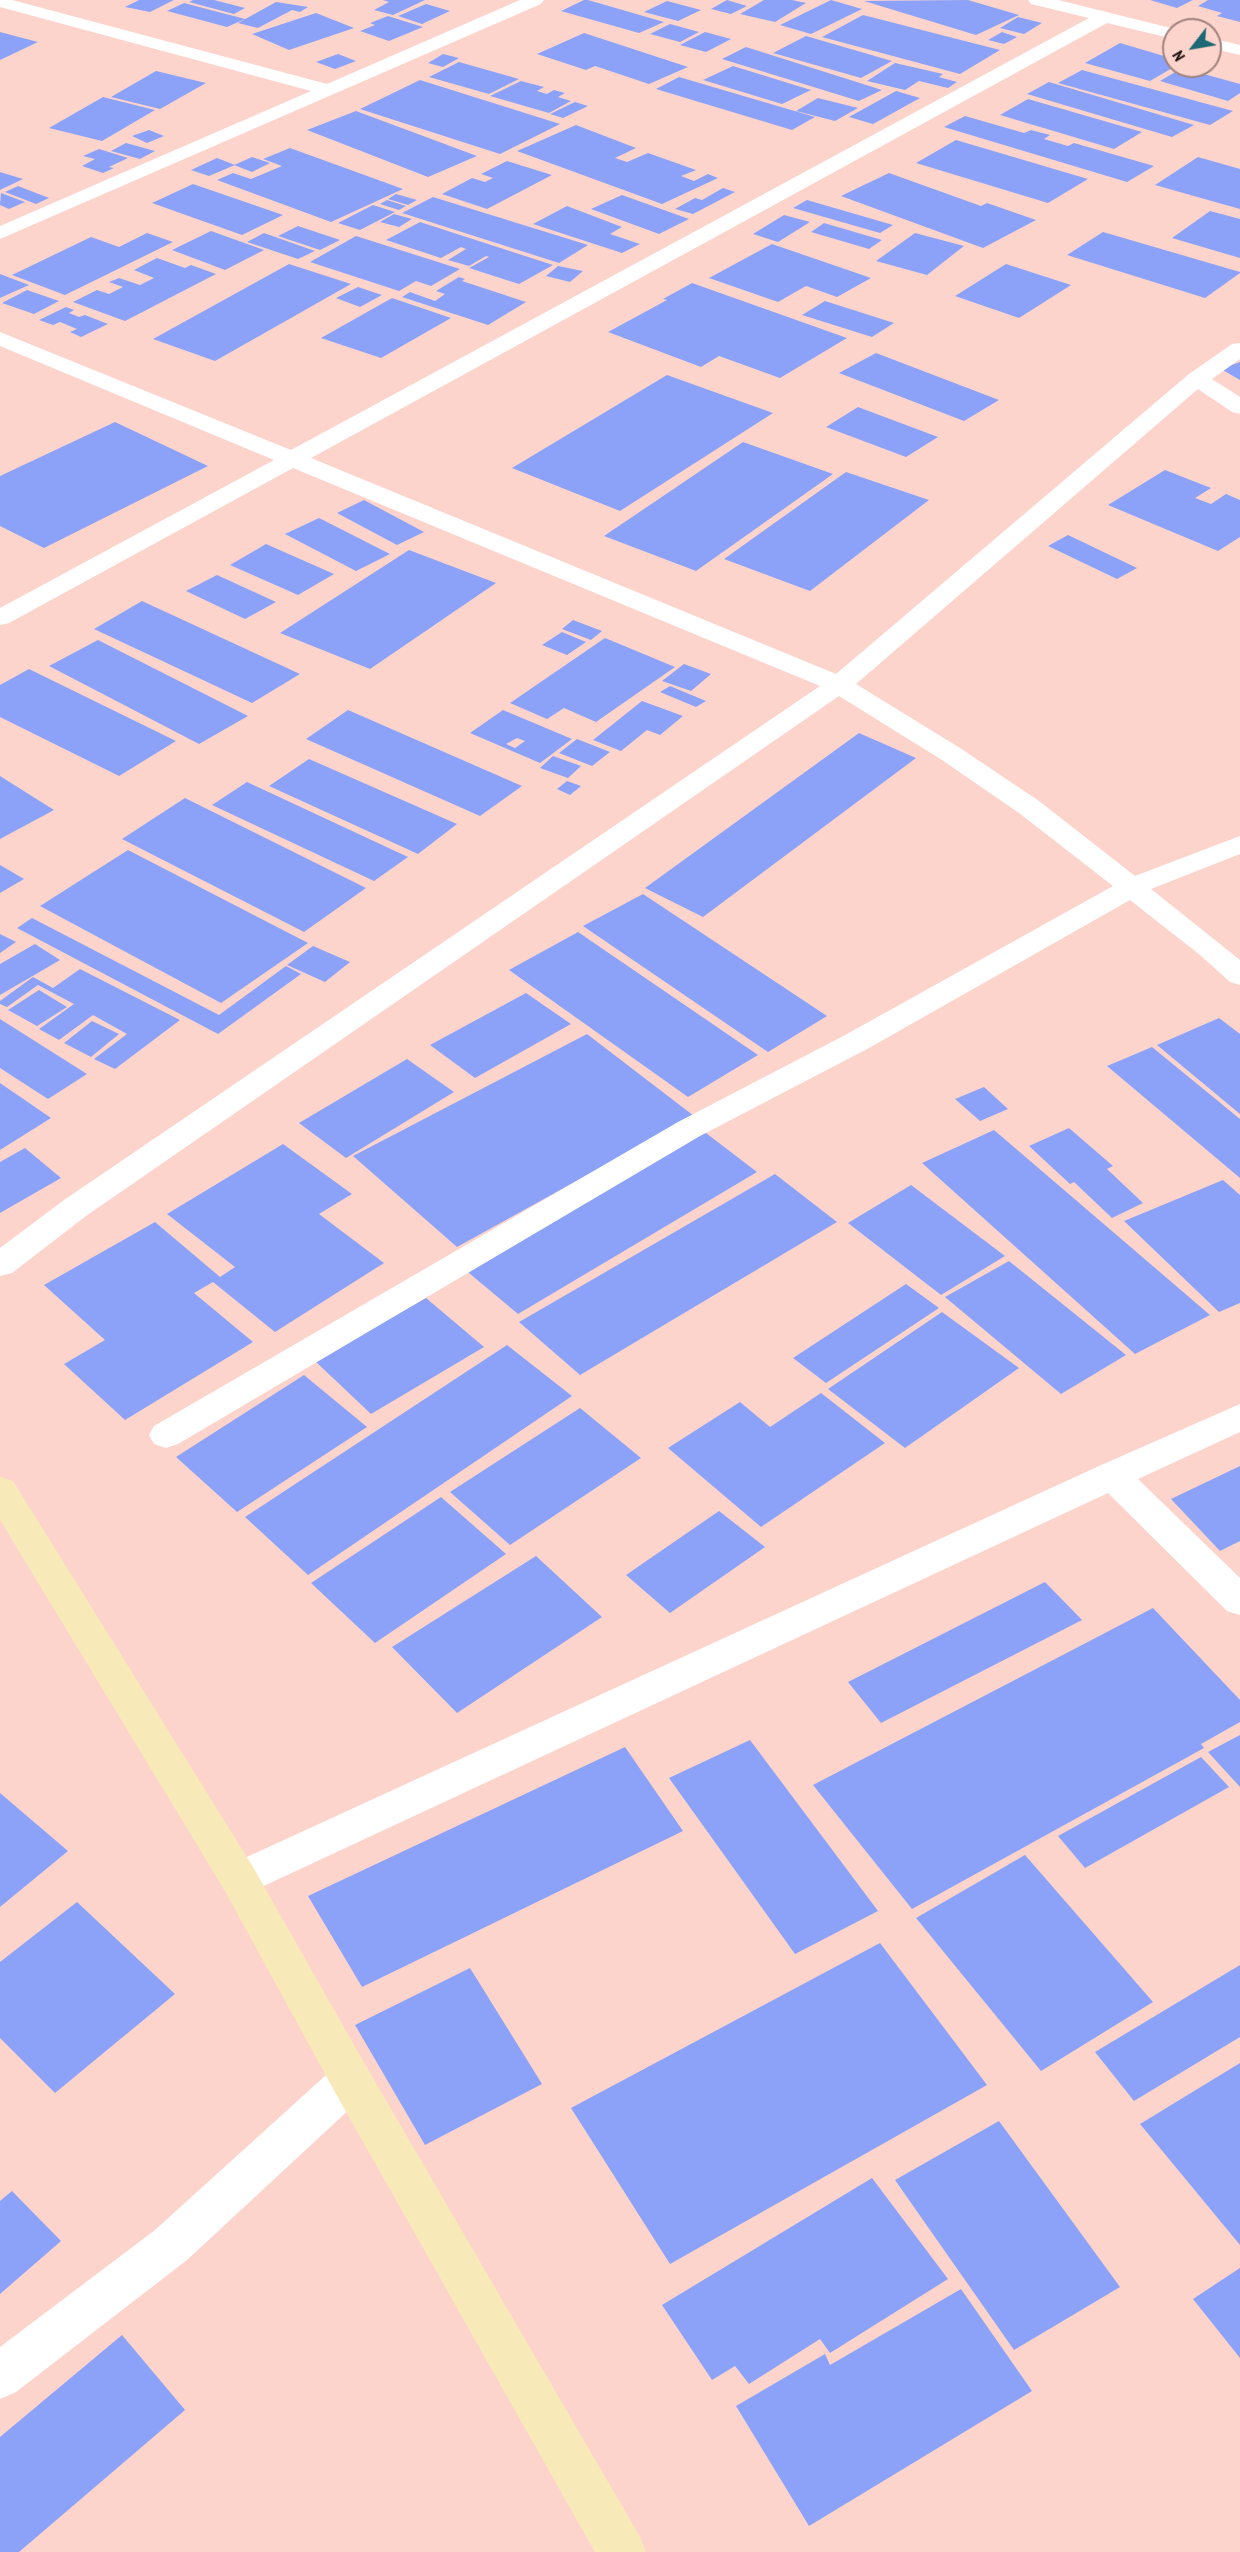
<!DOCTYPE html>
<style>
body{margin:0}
#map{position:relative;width:1240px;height:2552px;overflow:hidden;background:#fcd4cc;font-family:"PT Sans Narrow",sans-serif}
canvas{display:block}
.north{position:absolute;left:1162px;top:18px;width:60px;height:60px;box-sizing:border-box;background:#fcd4cc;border:2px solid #a1827d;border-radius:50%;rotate:239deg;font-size:16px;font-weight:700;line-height:24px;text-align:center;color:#180806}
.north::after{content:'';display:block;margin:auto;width:21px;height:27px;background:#1e6774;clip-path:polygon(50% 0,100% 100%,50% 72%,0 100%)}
</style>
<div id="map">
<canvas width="1240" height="2552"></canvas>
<div class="north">N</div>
</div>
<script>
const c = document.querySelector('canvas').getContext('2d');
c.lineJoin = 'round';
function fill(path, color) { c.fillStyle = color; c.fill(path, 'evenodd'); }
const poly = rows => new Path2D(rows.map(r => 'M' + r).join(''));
const building = poly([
 [139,0,174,0,150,12,125,7],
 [193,0,214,0,245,8,234,14,189,2],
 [383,0,425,0,393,15,374,10,389,2],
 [584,0,588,0,664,22,639,33,561,11],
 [727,0,747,6,731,14,711,9],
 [764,0,792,0,806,3,775,22,740,14],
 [831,0,862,9,811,34,780,25],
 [968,0,1019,15,976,35,864,1],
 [1150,0,1193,0,1177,8],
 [1208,0,1240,0,1240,22,1217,16,1222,13,1198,6],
 [667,1,701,10,678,21,644,12],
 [276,2,308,7,300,12,292,10,258,28,238,23],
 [184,3,245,19,227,27,167,11],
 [426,4,450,11,422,24,398,16],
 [316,13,354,28,289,50,252,34],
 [863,15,1000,50,960,74,822,37],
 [388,16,423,27,389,41,360,31,375,25,370,23],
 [1018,17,1042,23,1024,34,1000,28],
 [670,24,699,32,680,42,650,34],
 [0,32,38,42,0,60],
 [705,32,731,39,706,52,680,45],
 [1002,32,1017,37,1004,44,988,40],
 [584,33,688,67,649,84,595,66,586,70,537,54],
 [806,36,892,61,861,78,773,53],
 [1120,43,1174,59,1174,67,1150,81,1085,63],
 [746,47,882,90,859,101,722,59],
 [338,54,356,61,335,69,316,62],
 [443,54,459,58,443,67,428,63],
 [459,62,519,79,489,94,429,77],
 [895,63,943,74,939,77,957,82,948,88,919,81,905,90,867,81],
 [733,66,811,90,782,104,703,80],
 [1182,68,1240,84,1240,93,1228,101,1160,81],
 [1082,70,1233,111,1210,125,1058,83],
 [156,71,206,83,160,109,111,97],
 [679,77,815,117,792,130,656,89],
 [420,80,560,124,500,154,360,109],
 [521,81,544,87,537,91,547,94,554,90,565,93,558,97,571,101,549,113,490,96],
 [1049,82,1194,125,1172,137,1027,94],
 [896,91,920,98,873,124,849,117],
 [103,97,155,110,102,141,49,128],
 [818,98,858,108,835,121,796,111],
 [1028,99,1142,132,1114,149,1000,115],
 [575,102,588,106,563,118,550,114],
 [356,111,477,156,428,177,307,130],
 [965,116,1024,133,1031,130,1050,135,1044,139,1068,146,1074,143,1154,166,1127,182,944,127],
 [576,125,636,148,615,158,627,162,648,153,696,170,681,176,694,181,708,174,718,178,662,204,517,151],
 [149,130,164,136,147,143,132,136],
 [956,140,1088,179,1048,203,916,163],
 [126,143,155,151,140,159,111,151],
 [290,148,403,189,331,222,217,180,233,173,251,179,282,166,263,159],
 [99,149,128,158,109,167,114,168,103,173,82,166,95,159,83,156],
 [252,157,270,163,252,172,234,165],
 [1198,157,1240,169,1240,209,1155,185],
 [217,158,235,165,209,176,191,170],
 [507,161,552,175,487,209,442,194,472,178,485,182,493,178,481,174],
 [0,172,23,179,0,190],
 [889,173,981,206,987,203,1036,220,983,248,841,196],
 [193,184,283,215,242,235,152,203],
 [18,186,49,198,36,204,5,192],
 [723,188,735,192,693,214,675,209,695,198,702,200],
 [1,193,25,202,9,209,0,205],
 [396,194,417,200,408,205,388,199],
 [622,195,689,219,659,234,591,209],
 [433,197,588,245,559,263,402,213],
 [387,200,406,206,399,210,380,204],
 [807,200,893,225,880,233,793,208],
 [373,205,395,212,360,230,338,223],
 [567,206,622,227,610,234,640,244,622,253,533,224],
 [1210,211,1240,219,1240,258,1172,238],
 [394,214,412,219,399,227,380,222],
 [784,215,810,222,778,242,753,234],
 [420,222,553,265,519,284,469,268,489,257,486,256,469,266,448,260,466,249,461,247,441,258,386,240],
 [824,223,882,240,869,249,811,232],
 [298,226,340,240,320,250,278,236],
 [211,231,264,250,225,270,172,250],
 [1103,232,1240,272,1240,273,1205,298,1067,255],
 [147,233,173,242,65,295,12,275,91,237,119,247],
 [264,233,315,251,298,259,247,242],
 [915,233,964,246,927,275,876,261],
 [356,236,460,269,431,286,416,281,399,291,310,262],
 [772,244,871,278,837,297,806,286,778,302,709,278],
 [157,258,185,268,191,265,216,274,125,321,73,302,97,290,109,294,123,287,109,282,119,278,140,285,154,278,134,270],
 [289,264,351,284,215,361,153,339],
 [1006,264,1071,285,1019,318,955,296],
 [558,266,583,271,570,282,546,276],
 [0,274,29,285,0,298],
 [459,277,465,279,462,281,526,302,488,325,402,297,410,292,435,301,445,294,436,291],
 [692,283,847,338,780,378,719,356,701,367,608,332,667,300,663,299],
 [358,287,382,295,360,307,336,298],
 [27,290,59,301,34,314,2,303],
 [392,298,451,318,381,358,321,338],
 [825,301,894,323,872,337,802,315],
 [66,307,74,310,69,313,79,317,85,315,108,324,81,337,70,332,77,329,60,322,53,325,39,320],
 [876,353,999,400,964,421,839,373],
 [1240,362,1240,380,1221,369],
 [667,375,773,413,620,511,512,468],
 [858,407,938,437,906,457,826,427],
 [115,422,208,466,44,548,0,526,0,476],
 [743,442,833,474,696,571,604,536],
 [1165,470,1211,488,1195,498,1211,504,1226,494,1240,500,1240,537,1218,551,1108,505],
 [846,472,929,500,810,591,724,559],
 [364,500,424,532,397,545,337,513],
 [319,518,390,554,356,571,285,534],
 [1068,535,1137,568,1117,579,1048,546],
 [266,544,334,574,298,595,230,565],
 [409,550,496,583,370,669,280,633],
 [217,575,276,602,245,619,186,591],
 [142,601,300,674,252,703,94,629],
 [573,620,602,631,591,640,562,629],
 [562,632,586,642,567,655,542,645],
 [605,638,675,667,596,722,564,708,547,719,510,703],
 [98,640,248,716,199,744,49,666],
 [684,664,711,674,691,691,662,681],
 [29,669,176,741,119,776,0,717,0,685],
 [670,686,706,701,696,707,660,692],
 [642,701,683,716,660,735,647,730,621,751,593,740],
 [348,710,522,786,480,816,306,739],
 [503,710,572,739,540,763,470,733],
 [517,738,525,741,515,748,506,744],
 [859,733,916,758,703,917,645,888],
 [577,739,610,752,592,766,559,753],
 [553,756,581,766,568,778,540,768],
 [309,759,457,824,418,854,269,786],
 [0,776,54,810,0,839],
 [567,781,581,786,570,795,557,789],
 [247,782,408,857,374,881,212,805],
 [185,798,366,888,304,932,122,839],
 [128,850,308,943,221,1003,40,906],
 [0,865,24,879,0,893],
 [643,894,827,1016,768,1052,583,926],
 [32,918,219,1015,286,966,301,974,218,1034,17,928],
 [578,932,758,1055,688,1097,509,970],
 [0,934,16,942,0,953],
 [35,944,60,960,0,995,0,964],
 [313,946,350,962,325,982,287,965],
 [80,969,180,1020,115,1069,94,1059,127,1034,93,1015,59,1040,39,1029,74,1004,38,985,7,1007,0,1004,0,1001,33,977,53,988],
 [39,990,67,1007,37,1026,8,1010],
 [526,993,571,1024,475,1078,430,1045],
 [1219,1018,1240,1034,1240,1114,1157,1045],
 [0,1019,87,1074,48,1099,0,1068],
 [92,1021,119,1034,91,1057,64,1043],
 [587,1034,694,1116,457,1247,353,1156],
 [1152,1047,1240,1119,1240,1178,1107,1066],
 [407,1059,454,1092,346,1158,299,1123],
 [0,1083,51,1118,0,1150],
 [984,1087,1008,1109,980,1121,955,1099],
 [1069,1128,1113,1166,1107,1169,1143,1203,1112,1218,1074,1182,1070,1184,1029,1146],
 [702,1130,757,1172,518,1314,463,1268],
 [994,1130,1210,1315,1135,1354,922,1163],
 [283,1144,352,1194,319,1214,384,1263,275,1332,213,1282,194,1293,253,1342,125,1420,64,1364,105,1340,44,1285,155,1222,220,1277,235,1267,167,1214],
 [25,1148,61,1178,0,1213,0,1162],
 [775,1174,837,1222,580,1375,519,1322],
 [1223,1180,1240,1195,1240,1303,1219,1312,1124,1221],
 [911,1185,1005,1256,941,1295,848,1223],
 [1009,1261,1126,1355,1061,1394,945,1297],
 [906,1284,939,1308,826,1383,793,1358],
 [426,1298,484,1347,371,1414,315,1361],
 [942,1312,1019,1368,905,1448,828,1389],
 [507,1345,572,1396,308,1575,245,1517],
 [304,1375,367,1427,237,1512,176,1457],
 [821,1393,885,1443,761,1527,668,1448,740,1402,770,1427],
 [580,1408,641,1458,510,1545,450,1492],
 [1240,1466,1240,1541,1220,1551,1171,1499],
 [441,1497,506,1554,375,1643,311,1583],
 [719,1511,765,1547,670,1613,626,1575],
 [536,1556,602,1617,457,1713,392,1647],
 [1045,1582,1082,1620,881,1723,848,1682],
 [1153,1608,1240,1700,1240,1722,1201,1744,1204,1748,912,1909,813,1785],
 [1240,1735,1240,1787,1208,1752],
 [750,1740,878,1911,795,1954,669,1778],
 [625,1747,683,1831,362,1987,308,1896],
 [1201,1757,1229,1787,1085,1868,1058,1836],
 [0,1793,68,1851,0,1907],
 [1025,1855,1153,2002,1041,2071,916,1918],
 [77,1902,175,1994,55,2093,0,2038,0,1962],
 [880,1943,987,2085,670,2264,571,2108],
 [1240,1965,1240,2037,1134,2101,1095,2052],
 [470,1968,542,2084,425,2145,355,2025],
 [1240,2063,1240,2245,1140,2124],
 [999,2121,1120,2287,1014,2350,895,2180],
 [872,2178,948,2279,830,2353,820,2339,749,2384,735,2366,712,2380,662,2305],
 [12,2191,61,2241,0,2294,0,2201],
 [1240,2268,1240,2358,1193,2299],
 [961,2289,1032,2391,809,2526,736,2406,825,2354,830,2365],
 [122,2335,185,2410,19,2552,0,2552,0,2437]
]);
const street = poly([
 [0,0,12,0,327,84,520,0,544,0,541,4,0,239,0,226,311,91,0,7,0,0],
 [1028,0,1058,0,1179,30,1174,30,1174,39,1107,23,311,458,836,674,1189,374,1232,344,1240,343,1240,359,1212,379,1240,397,1240,414,1232,412,1198,389,856,684,960,748,1039,801,1135,876,1240,836,1240,854,1151,889,1240,960,1240,985,1230,982,1200,955,1130,900,869,1048,700,1136,178,1444,166,1448,154,1444,149,1435,154,1426,678,1122,847,1034,1113,886,1019,813,942,760,839,696,86,1216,12,1273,0,1276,0,1248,64,1200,820,686,293,468,9,623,0,625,0,608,274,460,0,346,0,332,291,450,1089,18,1031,4,1028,0],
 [1210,38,1240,45,1240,55,1210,48,1210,38],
 [1240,1404,1240,1432,1138,1479,1240,1578,1240,1615,1227,1611,1108,1493,253,1891,239,1896,225,1891,219,1879,225,1867,1099,1466,1240,1404],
 [351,2061,366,2066,372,2080,366,2094,187,2260,16,2392,0,2399,0,2347,155,2230,336,2066,351,2061]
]);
const secondary = poly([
 [0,1477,13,1481,253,1867,366,2066,639,2535,646,2552,595,2552,336,2094,225,1891,0,1520,0,1477]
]);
fill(building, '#8ba2f8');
fill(street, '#fff');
fill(secondary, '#f7eab8');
</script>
